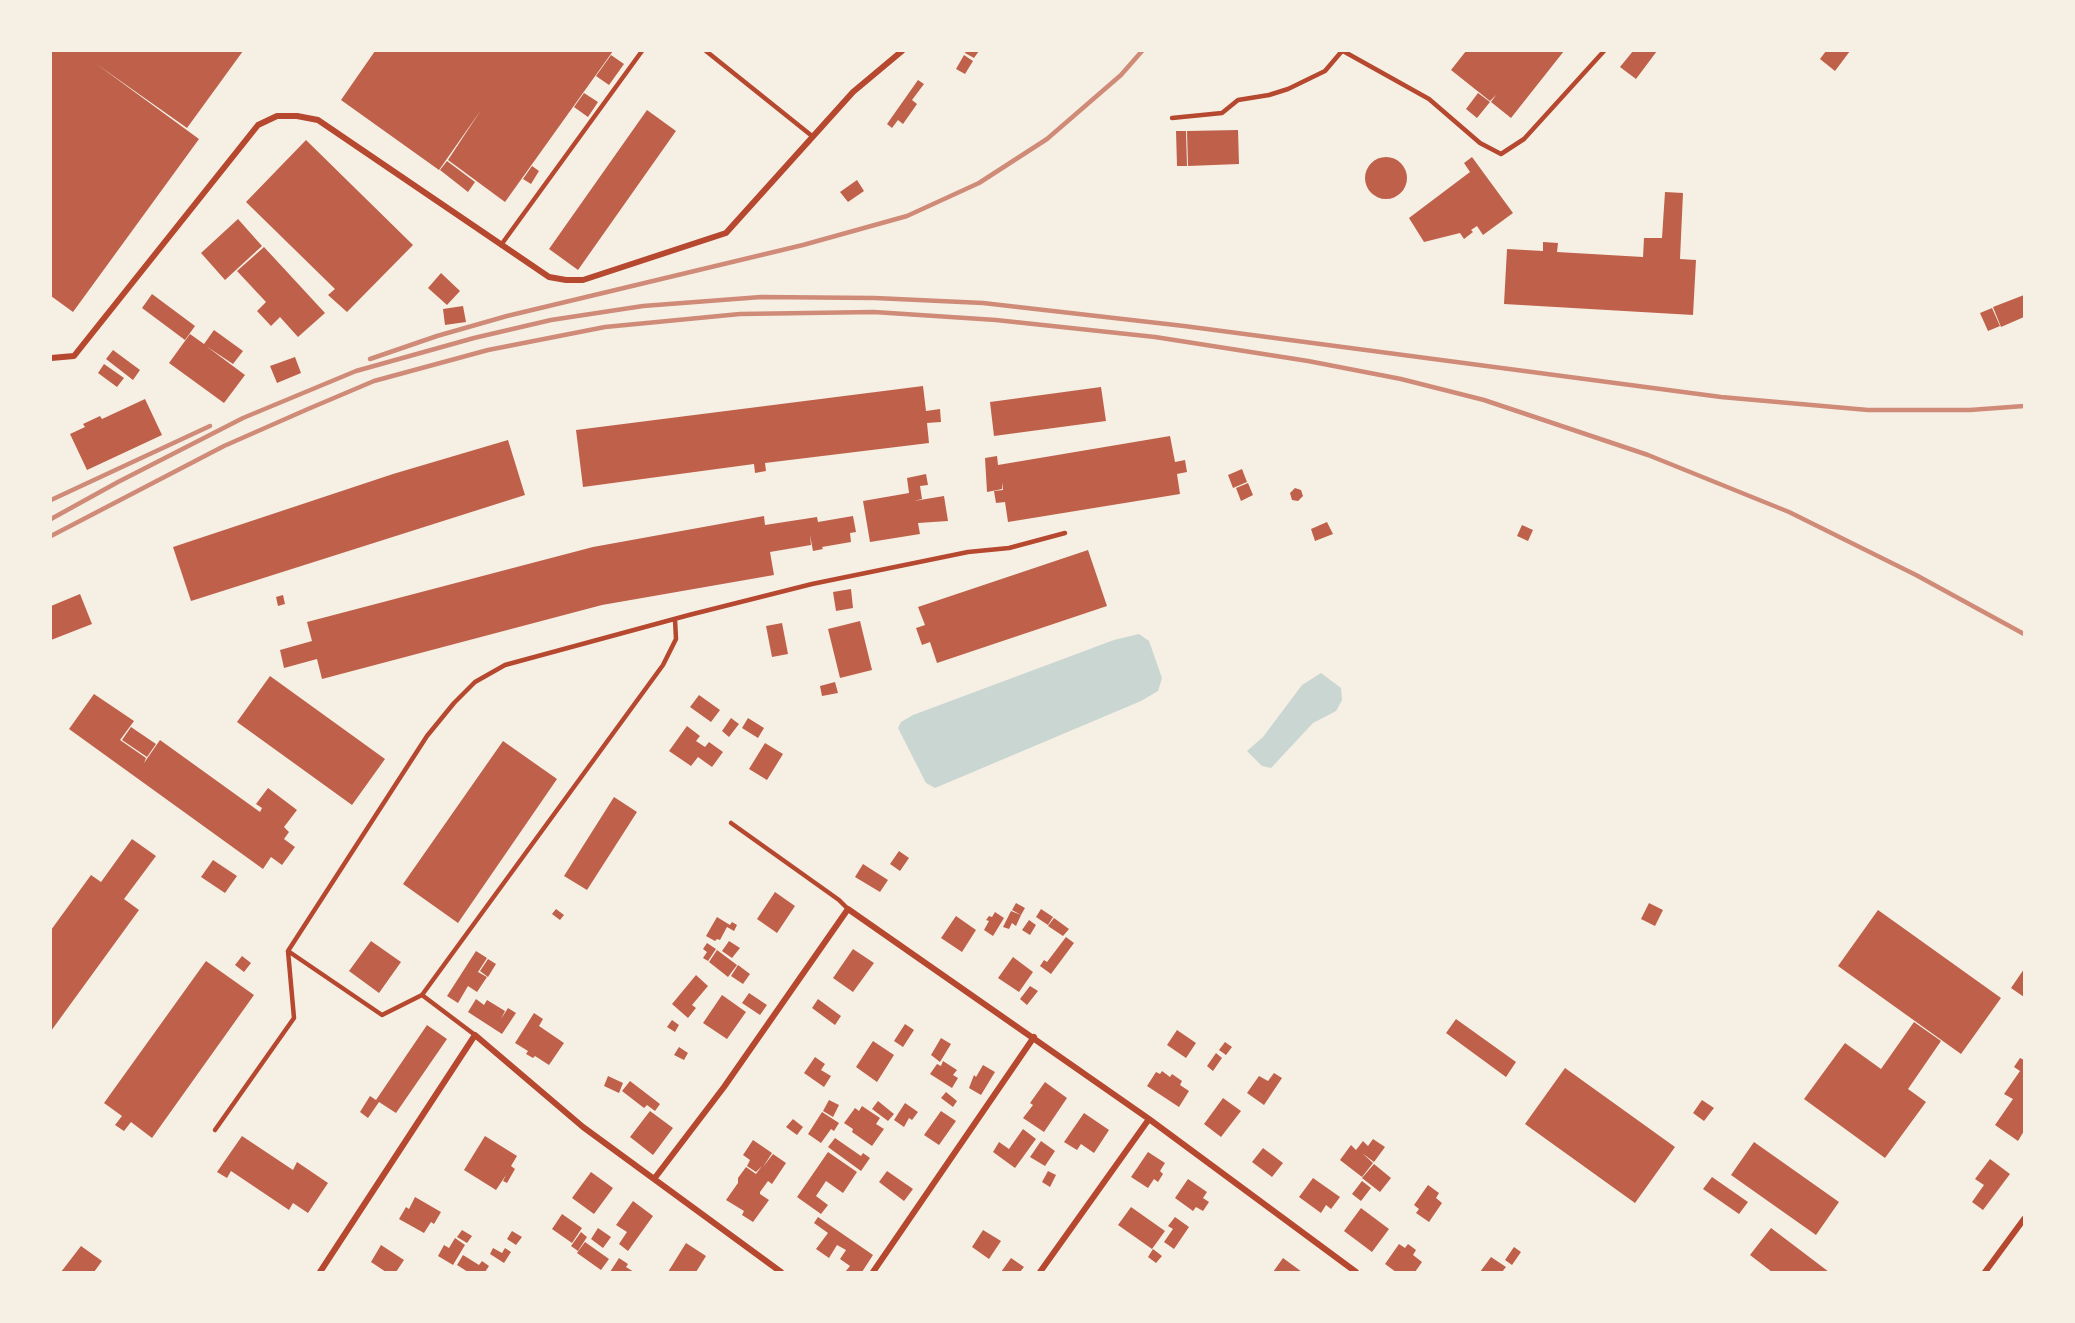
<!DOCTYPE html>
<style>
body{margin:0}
#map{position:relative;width:2075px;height:1323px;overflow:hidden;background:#f6efe4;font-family:"Fira Sans Condensed",sans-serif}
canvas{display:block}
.frame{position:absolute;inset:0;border:52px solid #f6efe4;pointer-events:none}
</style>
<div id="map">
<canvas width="2075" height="1323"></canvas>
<div class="frame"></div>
</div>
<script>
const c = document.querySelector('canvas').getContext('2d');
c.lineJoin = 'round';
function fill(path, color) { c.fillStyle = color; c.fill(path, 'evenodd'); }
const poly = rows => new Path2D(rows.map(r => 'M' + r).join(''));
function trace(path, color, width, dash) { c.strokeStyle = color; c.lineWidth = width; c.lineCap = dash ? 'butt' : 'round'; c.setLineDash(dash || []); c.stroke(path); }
const water = poly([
 [1139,634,1149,641,1162,678,1158,691,1141,701,935,788,926,783,898,728,901,722,913,715,1114,640],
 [1321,673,1341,688,1342,700,1336,711,1313,723,1271,768,1262,766,1247,751,1263,737,1302,685]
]);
const building = poly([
 [51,51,243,51,187,128,95,63,199,139,73,312,51,296],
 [375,51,613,51,505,202,448,160,481,110,439,170,341,100],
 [966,51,979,51,974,58,965,53],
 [1466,51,1564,51,1511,118,1491,102,1496,95,1490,101,1451,70],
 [1633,51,1657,51,1636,79,1620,67],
 [1826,51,1850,51,1835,71,1820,59],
 [611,55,624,64,609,85,596,76],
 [964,55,973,61,965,74,956,69],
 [918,80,924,84,912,100,917,104,903,124,898,120,892,128,887,124],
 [584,93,598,102,588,117,574,107],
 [1478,93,1490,102,1477,118,1466,109],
 [647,110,676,131,578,270,549,249],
 [1238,130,1239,164,1188,166,1187,131],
 [1176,131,1186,131,1187,166,1177,166],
 [306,140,413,245,347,312,328,295,335,289,246,202],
 [1472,157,1513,213,1483,235,1477,226,1471,230,1473,232,1464,239,1460,233,1424,242,1409,218,1470,172,1464,163],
 '1365 178a21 21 0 1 1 42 0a21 21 0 1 1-42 0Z',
 [447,161,475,182,468,192,440,170],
 [532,166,539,171,531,184,523,179],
 [857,180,864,191,848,202,840,192],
 [1665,192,1683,193,1680,259,1696,260,1693,315,1504,304,1507,249,1543,251,1543,242,1558,243,1557,252,1643,257,1644,238,1662,238],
 [238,219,262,246,225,280,201,253],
 [264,247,325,313,298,337,280,317,271,326,257,311,266,302,237,271],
 [441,273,460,291,447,305,428,288],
 [152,294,195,326,185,340,142,308],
 [2024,295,2024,317,2001,327,1993,307],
 [463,306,466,322,445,325,443,309],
 [1992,308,2000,326,1988,331,1980,313],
 [214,330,243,351,233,364,206,346,245,375,224,403,169,363,190,334,204,344],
 [113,350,140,370,133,380,106,359],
 [295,357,301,373,277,383,270,366],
 [104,364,124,378,117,387,98,373],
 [923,386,926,411,940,409,941,422,927,423,929,443,765,463,766,471,755,473,754,464,583,487,576,430],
 [1101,387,1106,421,994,436,990,402],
 [145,399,162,435,87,470,70,434,85,427,83,424,100,416,102,419],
 [1170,436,1175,462,1185,460,1187,472,1177,474,1180,494,1008,522,1005,502,996,503,994,491,1003,490,1002,482,1002,489,987,492,985,458,997,456,998,465],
 [508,440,525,495,191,601,173,547,393,474],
 [1242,469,1247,482,1233,488,1228,475],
 [926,474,928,485,920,486,922,499,914,501,944,496,948,521,918,523,920,534,870,542,863,501,909,493,907,478],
 [1248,483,1253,495,1241,501,1236,488],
 [1295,488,1301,490,1303,496,1298,501,1292,500,1290,493],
 [764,516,765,525,817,517,818,522,853,516,856,532,850,533,851,542,822,547,823,549,813,551,810,535,811,545,770,552,774,575,602,605,322,679,317,659,284,668,280,650,312,641,307,622,593,547],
 [1327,522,1333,534,1315,541,1311,529],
 [1522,525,1533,530,1528,541,1517,536],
 [1088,550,1107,606,937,663,930,642,922,645,916,628,925,625,918,607],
 [851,589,853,608,836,611,833,592],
 [80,594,92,624,51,640,51,606],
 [283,595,285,604,278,606,276,597],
 [860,621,872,670,840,678,828,629],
 [782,623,788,654,772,657,766,626],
 [270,676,385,759,352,805,237,722],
 [835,682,838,693,822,696,820,686],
 [94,694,134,721,120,740,146,758,144,763,160,740,260,812,262,808,256,804,268,788,297,810,284,827,289,832,284,839,295,847,282,865,271,857,263,869,69,729],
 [699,695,720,710,711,722,690,707],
 [731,718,739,724,729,737,722,731],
 [748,718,764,728,758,738,742,728],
 [687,726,700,736,696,741,705,747,709,742,723,752,712,767,698,757,691,766,669,751],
 [131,727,156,744,147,757,122,740],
 [503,741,557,779,458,923,403,884],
 [765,743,783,754,767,780,749,769],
 [614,797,637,812,587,890,564,876],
 [132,839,156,856,124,899,139,910,51,1031,51,930,91,875,101,882],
 [899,851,909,858,900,871,890,864],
 [213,860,237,876,225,893,201,877],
 [863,864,888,880,880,892,855,877],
 [775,892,795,906,777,933,757,919],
 [1016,903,1025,908,1021,915,1012,910],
 [1649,903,1663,910,1655,926,1641,919],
 [556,909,564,915,560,920,552,914],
 [1041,909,1053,917,1048,925,1036,917],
 [1878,910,2001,998,1961,1054,1838,966],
 [1011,911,1021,915,1016,926,1012,923,1009,929,1003,927],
 [995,912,1004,918,993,936,984,930,989,921,986,920,989,916,992,917],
 [956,916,976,930,962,952,941,938],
 [717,917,730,925,732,922,737,925,734,931,727,927,720,940,717,939,715,941,706,936],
 [1054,918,1069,929,1063,936,1048,926],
 [1029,920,1036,925,1030,935,1022,930],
 [1066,937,1074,943,1051,974,1040,966,1044,960,1047,962],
 [371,941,401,962,379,993,349,971],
 [729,941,740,948,732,958,722,951],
 [707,943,716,949,708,961,703,958,707,952,703,949],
 [853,949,874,963,853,992,833,978],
 [717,950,737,965,728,977,709,962],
 [476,951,487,958,478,972,487,977,477,992,468,986,458,1003,447,996],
 [242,956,251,963,244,972,235,965],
 [1013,957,1033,972,1019,992,998,978],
 [488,959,496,964,488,977,480,971],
 [206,961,254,995,152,1138,131,1122,124,1131,115,1125,122,1116,104,1103],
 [738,965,750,974,743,984,731,976],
 [2024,969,2024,997,2011,988],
 [696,975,708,986,692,1005,696,1008,688,1018,672,1004],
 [1030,986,1038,991,1027,1005,1020,999],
 [749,993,767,1005,760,1015,742,1003],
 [722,995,746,1012,727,1039,703,1023],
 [476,999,484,1005,487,1000,505,1011,501,1019,508,1008,516,1013,502,1034,468,1012],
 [818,999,841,1016,835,1025,812,1008],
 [534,1013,543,1019,539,1026,564,1043,549,1065,535,1056,533,1058,526,1054,528,1051,515,1043],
 [1456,1019,1516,1062,1506,1077,1446,1033],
 [672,1020,679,1025,675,1032,667,1027],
 [1914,1022,1941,1041,1908,1089,1926,1102,1885,1158,1804,1099,1845,1043,1881,1069],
 [905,1024,914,1030,903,1047,894,1041],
 [427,1025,447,1039,396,1113,379,1102,368,1118,360,1112,370,1096,376,1100],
 [1177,1030,1196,1043,1186,1058,1167,1045],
 [941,1038,951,1044,940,1062,931,1055],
 [873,1041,894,1055,877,1082,856,1067],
 [1225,1042,1232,1047,1226,1055,1219,1050],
 [679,1047,688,1053,684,1060,674,1055],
 [1216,1053,1222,1058,1213,1071,1207,1066],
 [815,1057,825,1064,821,1070,831,1076,824,1087,804,1073],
 [2020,1058,2024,1060,2024,1131,2018,1141,1995,1125,2013,1099,2004,1094,2020,1071,2014,1067],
 [943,1061,957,1070,953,1075,958,1078,952,1088,930,1074,937,1064,941,1066],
 [983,1065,995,1072,981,1095,969,1088,974,1075,976,1077],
 [1565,1068,1675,1147,1635,1203,1525,1124],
 [1162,1071,1170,1077,1172,1074,1182,1081,1180,1085,1189,1091,1179,1107,1147,1086,1156,1072,1160,1074],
 [1274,1073,1282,1078,1264,1105,1247,1093,1259,1076,1268,1081],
 [608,1076,623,1083,619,1093,604,1086],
 [630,1081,660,1104,655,1111,647,1105,644,1108,622,1091],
 [1045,1082,1067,1098,1044,1132,1023,1118,1033,1105,1030,1103],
 [946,1092,957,1101,953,1107,941,1098],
 [1223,1098,1241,1111,1221,1137,1204,1124],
 [829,1100,839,1105,833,1117,823,1111],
 [1702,1100,1714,1108,1704,1121,1693,1113],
 [878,1101,894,1114,888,1121,872,1109],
 [905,1103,918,1112,912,1120,909,1118,904,1127,894,1120],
 [862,1106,880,1118,876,1124,884,1129,872,1146,852,1132,853,1129,844,1123,855,1108,859,1111],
 [650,1111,673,1128,653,1155,630,1137],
 [941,1111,956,1121,939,1145,924,1135],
 [822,1112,839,1123,834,1131,831,1129,821,1143,808,1134],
 [1084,1113,1109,1130,1094,1153,1081,1144,1077,1150,1064,1142],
 [793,1119,803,1127,797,1135,786,1127],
 [1023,1129,1036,1139,1015,1168,993,1152,999,1142,1009,1149],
 [242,1136,293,1170,297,1162,328,1183,308,1213,293,1203,289,1210,231,1171,227,1178,217,1172],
 [485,1136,517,1156,511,1166,515,1169,507,1183,503,1181,506,1175,496,1190,464,1170],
 [835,1138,861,1156,863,1153,870,1158,861,1171,828,1147],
 [1373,1139,1385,1147,1374,1162,1362,1153,1373,1163,1362,1177,1340,1160,1351,1145,1356,1150,1363,1141,1368,1146],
 [753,1140,772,1153,763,1167,773,1154,786,1163,772,1184,768,1181,760,1192,760,1194,769,1200,753,1222,742,1215,744,1211,726,1200,738,1183,738,1178,746,1167,756,1174,762,1166,756,1172,747,1166,750,1160,743,1155],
 [1041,1141,1055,1151,1045,1166,1030,1157],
 [1754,1142,1839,1202,1816,1235,1731,1175],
 [1263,1148,1283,1163,1272,1177,1252,1162],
 [828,1152,857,1172,843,1193,826,1181,816,1196,828,1205,821,1214,797,1197],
 [1148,1152,1165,1163,1160,1171,1163,1174,1158,1182,1154,1179,1148,1188,1131,1177],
 [1990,1159,2010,1174,1983,1210,1972,1202,1984,1185,1975,1179],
 [1374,1164,1391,1178,1380,1192,1362,1178],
 [887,1171,913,1189,904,1201,879,1182],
 [1048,1171,1056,1175,1050,1187,1042,1182],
 [591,1172,613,1188,594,1214,572,1198],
 [1712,1177,1748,1202,1739,1214,1703,1189],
 [1313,1178,1340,1197,1331,1209,1326,1205,1321,1213,1299,1197],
 [1188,1179,1207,1192,1203,1198,1209,1202,1203,1211,1196,1207,1193,1211,1175,1198],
 [1362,1181,1371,1188,1361,1201,1352,1194],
 [1428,1185,1439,1193,1436,1198,1442,1203,1429,1222,1416,1213,1419,1209,1414,1205],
 [415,1197,441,1212,434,1224,431,1222,424,1233,399,1219,406,1207,409,1209],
 [633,1201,653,1216,628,1251,619,1244,627,1232,616,1225],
 [1131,1207,1165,1231,1152,1249,1118,1225],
 [1361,1208,1389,1229,1372,1252,1344,1231],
 [562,1214,582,1228,572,1243,552,1229],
 [818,1217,873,1255,862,1272,845,1272,850,1266,840,1259,846,1250,837,1245,829,1258,816,1249,828,1233,814,1223],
 [1175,1217,1189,1227,1174,1249,1164,1242,1173,1229,1168,1226],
 [598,1228,611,1237,603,1248,591,1239],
 [1771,1228,1829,1272,1772,1272,1750,1255],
 [462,1230,472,1236,467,1243,457,1237],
 [983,1230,1001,1241,989,1259,972,1247],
 [512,1231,522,1237,516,1245,507,1239],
 [581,1232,587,1237,578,1251,571,1246],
 [455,1238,465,1245,453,1265,438,1256,444,1245,449,1248],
 [585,1242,609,1259,601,1270,577,1253],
 [686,1243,706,1256,696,1272,668,1272],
 [1399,1244,1405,1248,1408,1244,1416,1250,1413,1255,1422,1262,1415,1272,1396,1272,1385,1264],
 [381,1245,404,1260,396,1272,386,1272,371,1262],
 [81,1246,102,1261,94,1272,61,1272],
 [1514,1247,1521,1252,1512,1265,1505,1260],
 [493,1248,502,1253,505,1248,511,1252,504,1263,490,1254],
 [1153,1249,1162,1256,1156,1263,1148,1257],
 [463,1255,479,1265,482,1261,489,1266,485,1272,468,1272,457,1265],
 [1491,1257,1506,1267,1502,1272,1480,1272],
 [619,1258,628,1264,626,1267,634,1272,610,1272],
 [1011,1258,1024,1267,1020,1272,1001,1272],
 [1283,1258,1302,1272,1273,1272]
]);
const service = poly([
 [706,51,812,136],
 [1343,51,1429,99,1480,143,1501,154,1524,139,1604,51],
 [1172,118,1222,113,1238,100,1269,95,1288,89,1325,71,1342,51],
 [501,245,642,51],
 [731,823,839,900,848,909],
 [288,951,382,1015,422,995,475,1035],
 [422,995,663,665,676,639,675,619],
 [215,1130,294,1018,288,951,427,736,454,703,475,682,505,665,689,615,812,584,968,552,1009,548,1065,533]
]);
const minor = poly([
 [51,358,74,356,258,125,277,116,297,116,318,120,549,277,566,280,583,280,726,233,853,92,902,51],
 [654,1179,724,1087,848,909,1149,1119,1356,1272],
 [320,1272,475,1035,583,1127,781,1272],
 [873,1272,1034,1037],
 [1040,1272,1149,1119],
 [1985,1272,2024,1219]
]);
const rail = poly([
 [370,359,437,336,507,316,803,245,907,216,979,183,1047,139,1121,75,1142,51],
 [51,500,210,426],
 [51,519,118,482,243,418,356,371,474,338,551,320,643,306,761,297,875,298,983,303,1184,326,1721,397,1868,410,1970,410,2024,406],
 [51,536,224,446,308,409,374,381,488,350,605,327,740,314,874,312,996,320,1155,337,1308,361,1401,379,1484,400,1648,455,1789,512,1916,575,2024,634]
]);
fill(water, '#c9d6d2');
fill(building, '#bf614a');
trace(service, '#b5482f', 4.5);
trace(minor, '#b5482f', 6);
trace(rail, '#cf8b77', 4.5);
</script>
